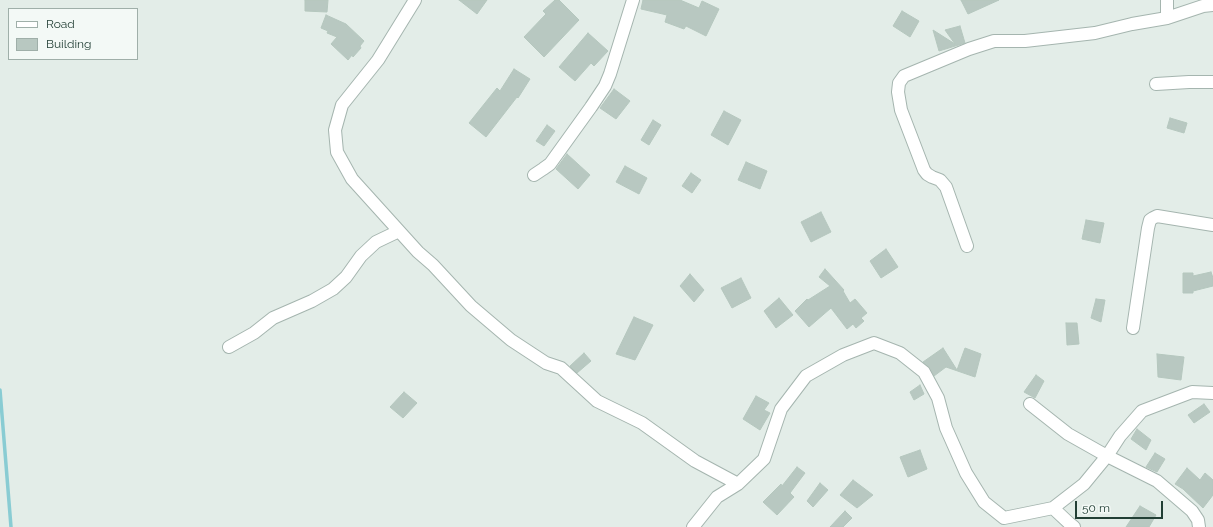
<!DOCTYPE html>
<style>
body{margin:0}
#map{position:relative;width:1213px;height:527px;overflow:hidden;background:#e3ede8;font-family:Raleway,sans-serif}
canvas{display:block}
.legend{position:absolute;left:8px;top:8px;width:130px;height:52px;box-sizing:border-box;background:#f3f9f6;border:1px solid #9fafa9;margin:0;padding:5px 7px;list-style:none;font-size:12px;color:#223f35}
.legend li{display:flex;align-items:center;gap:8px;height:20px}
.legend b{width:20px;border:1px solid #9fafa9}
.scale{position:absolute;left:1075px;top:501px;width:88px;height:18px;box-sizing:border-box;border:2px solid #223f35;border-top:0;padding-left:5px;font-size:12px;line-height:14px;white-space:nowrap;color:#223f35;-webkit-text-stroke:3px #f3f9f6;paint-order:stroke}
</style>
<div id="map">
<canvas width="1213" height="527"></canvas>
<ul class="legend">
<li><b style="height:5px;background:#fff"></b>Road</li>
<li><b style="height:11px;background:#b8c8c1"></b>Building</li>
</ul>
<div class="scale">50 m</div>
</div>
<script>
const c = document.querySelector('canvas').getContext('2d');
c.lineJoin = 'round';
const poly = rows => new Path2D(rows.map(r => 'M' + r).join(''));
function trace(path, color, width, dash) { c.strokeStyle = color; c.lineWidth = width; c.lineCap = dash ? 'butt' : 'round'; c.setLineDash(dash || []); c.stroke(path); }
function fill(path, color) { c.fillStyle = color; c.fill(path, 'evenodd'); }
const stream = poly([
 [0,390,11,527]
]);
const building = poly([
 [305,0,328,0,327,12,305,11,305,0],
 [459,0,487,0,477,14,459,0],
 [555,0,559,0,579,20,544,57,524,37,546,14,543,11,555,0],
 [643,0,680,0,699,8,702,1,719,9,706,36,686,26,684,29,665,22,667,15,641,9,643,0],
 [961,0,999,0,968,14,961,0],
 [902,11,919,21,910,37,893,26,902,11],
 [326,15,346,24,364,41,360,46,361,48,353,57,352,55,348,60,331,44,337,37,327,33,328,31,321,28,326,15],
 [960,26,965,43,939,51,933,30,955,44,945,30,960,26],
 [588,33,608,51,594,66,591,63,575,81,559,67,588,33],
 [514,69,530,79,518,98,517,97,486,137,469,123,497,88,500,91,514,69],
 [614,89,630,101,616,119,600,108,614,89],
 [724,111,741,120,728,145,711,135,724,111],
 [1170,118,1187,123,1184,133,1167,128,1170,118],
 [653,120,661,125,649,145,641,140,653,120],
 [547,125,555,131,544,146,536,141,547,125],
 [567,154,590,175,578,189,556,169,567,154],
 [746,162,767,171,760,189,738,180,746,162],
 [625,166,647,178,639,194,616,182,625,166],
 [691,173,701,180,692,193,682,186,691,173],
 [821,212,831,232,811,242,801,222,821,212],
 [1086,220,1104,223,1100,243,1082,239,1086,220],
 [886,249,898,267,881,278,870,261,886,249],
 [825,269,844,290,843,291,850,303,855,299,867,313,861,318,864,321,856,328,853,324,847,329,831,308,809,327,795,311,807,299,808,300,830,286,819,277,825,269],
 [1211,272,1213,278,1213,286,1193,291,1193,293,1183,293,1183,273,1193,273,1193,276,1211,272],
 [690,274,704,290,694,302,680,286,690,274],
 [741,278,751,298,732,308,721,288,741,278],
 [779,298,793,315,776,328,764,311,779,298],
 [1096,299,1105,300,1101,322,1091,318,1096,299],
 [634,317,653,325,635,360,616,354,634,317],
 [1066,323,1077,323,1079,344,1067,345,1066,323],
 [943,348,957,370,965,348,981,354,975,377,946,367,934,376,930,368,923,362,943,348],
 [584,353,591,361,577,373,570,366,584,353],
 [1157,354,1184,357,1181,380,1158,377,1157,354],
 [1036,375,1044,381,1035,398,1024,392,1036,375],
 [920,385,924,394,914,400,910,392,920,385],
 [404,392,417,403,403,418,390,407,404,392],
 [756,396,769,403,764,410,770,413,760,430,743,419,756,396],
 [1204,404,1210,412,1194,423,1188,415,1204,404],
 [1137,429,1151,440,1146,450,1131,439,1137,429],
 [920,450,927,469,908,477,900,457,920,450],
 [1155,453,1165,459,1157,472,1146,467,1155,453],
 [797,467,805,473,790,493,794,497,777,515,763,502,781,484,782,486,797,467],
 [1187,468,1200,480,1205,473,1213,480,1213,495,1203,508,1183,489,1175,484,1187,468],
 [853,480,873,495,857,508,840,495,853,480],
 [820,483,828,490,813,507,807,501,820,483],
 [1140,506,1156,515,1149,527,1126,527,1140,506],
 [845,511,852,518,843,527,830,527,845,511]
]);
const street = poly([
 [415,0,378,60,342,105,335,130,337,152,352,179,418,252,433,265,471,306,511,340,546,363,561,368,597,401,642,423,695,461,738,484],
 [1167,18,1167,0],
 [1156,84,1189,82,1213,82],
 [534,175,543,169,550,164,591,107,605,86,610,74,633,0],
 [967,246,946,187,940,180,932,177,927,174,924,170,901,110,898,92,899,83,904,76,969,49,994,41,1025,41,1095,33,1132,24,1167,18,1203,6,1213,5],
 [1133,328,1148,228,1150,220,1153,218,1157,216,1213,225],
 [229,347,254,333,273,318,312,301,333,289,346,277,361,256,376,242,399,231],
 [1030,404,1068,434,1107,456,1157,481,1192,511,1198,520,1199,527],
 [1053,508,1069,523,1074,527],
 [693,527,717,497,738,484,764,459,781,409,806,376,843,355,874,343,900,353,924,372,938,398,946,428,966,473,984,502,1004,518,1053,508,1084,484,1107,456,1120,436,1142,411,1192,392,1213,393]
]);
trace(stream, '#89ccd3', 3.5);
fill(building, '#b8c8c1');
trace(building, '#b5c7be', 1);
trace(street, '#a5b5af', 14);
trace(street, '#fff', 12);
</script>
